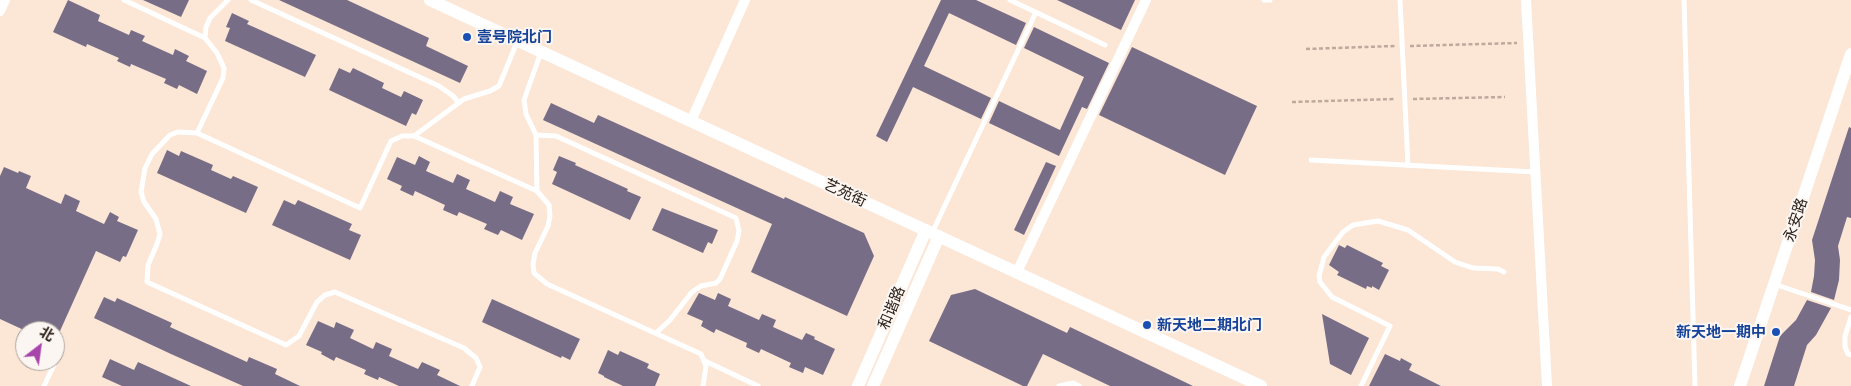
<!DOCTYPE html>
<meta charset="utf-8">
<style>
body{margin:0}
#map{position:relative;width:1851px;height:386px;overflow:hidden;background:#fce6d6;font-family:Raleway,"Noto Sans SC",sans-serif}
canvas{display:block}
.north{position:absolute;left:15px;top:321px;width:50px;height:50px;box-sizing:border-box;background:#fcf6f2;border:1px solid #a8a19c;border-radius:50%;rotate:30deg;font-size:14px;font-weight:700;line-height:20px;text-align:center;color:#2b211a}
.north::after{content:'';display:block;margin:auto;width:18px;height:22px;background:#a745ab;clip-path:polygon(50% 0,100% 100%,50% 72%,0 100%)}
</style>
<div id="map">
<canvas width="1851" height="386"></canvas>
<div class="north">北</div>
</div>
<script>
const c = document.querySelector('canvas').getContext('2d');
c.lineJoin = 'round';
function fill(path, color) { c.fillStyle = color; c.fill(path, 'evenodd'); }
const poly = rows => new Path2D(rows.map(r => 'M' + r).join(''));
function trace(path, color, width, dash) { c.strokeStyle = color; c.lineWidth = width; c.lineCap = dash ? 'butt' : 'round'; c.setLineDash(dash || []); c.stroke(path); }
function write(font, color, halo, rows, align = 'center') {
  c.font = font + ' Raleway,"Noto Sans SC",sans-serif'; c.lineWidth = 4; c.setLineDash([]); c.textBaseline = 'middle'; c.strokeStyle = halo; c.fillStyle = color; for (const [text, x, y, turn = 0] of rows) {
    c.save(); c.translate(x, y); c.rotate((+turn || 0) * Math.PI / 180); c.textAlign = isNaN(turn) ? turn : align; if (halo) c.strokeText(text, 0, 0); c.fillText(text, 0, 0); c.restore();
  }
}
const building = poly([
 [68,0,100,15,98,21,129,35,131,30,145,36,142,41,173,55,175,49,189,56,186,61,207,71,197,94,179,85,177,89,164,83,166,79,131,64,130,67,117,61,119,58,87,44,86,47,53,32],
 [143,0,189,0,181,17],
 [279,0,347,0,429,38,426,46,468,66,460,83],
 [941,0,976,0,1026,23,1016,45,949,13,924,66,991,98,981,119,913,87,887,142,876,136],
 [1057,0,1135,0,1121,30],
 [232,13,249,21,247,24,316,55,305,77,225,41,230,28,226,27],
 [1034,27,1109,63,1087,109,1082,107,1059,156,989,123,999,101,1060,130,1084,77,1024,48],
 [1132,47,1257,106,1225,175,1099,115],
 [339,68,350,73,353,68,384,83,382,88,401,97,404,91,423,100,416,115,412,113,406,126,329,90],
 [551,103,594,123,598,115,784,199,785,197,864,233,874,256,847,316,751,272,772,224,543,120],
 [1849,127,1851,128,1851,218,1847,217,1838,246,1840,260,1839,280,1834,300,1811,292,1814,276,1815,260,1812,240],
 [167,150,179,156,181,151,213,165,211,170,231,179,233,176,258,187,246,213,157,173],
 [419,156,430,162,426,171,453,183,457,174,470,180,466,189,495,202,500,191,513,197,510,204,534,214,522,240,501,230,498,235,484,229,487,224,459,212,457,216,443,210,445,205,415,191,413,196,400,190,402,186,387,179,397,157,415,165],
 [559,156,576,163,575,165,628,189,627,191,641,197,630,220,552,184,557,172,553,170],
 [1046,162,1056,166,1024,235,1014,230],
 [4,167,18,173,19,171,31,176,26,188,61,204,65,194,80,201,76,211,104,224,110,212,119,217,117,221,138,230,126,257,123,256,120,262,96,251,60,331,26,331,0,319,0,176],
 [284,200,295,205,298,200,352,224,349,230,361,235,350,260,272,225],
 [662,208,718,230,712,244,708,242,703,253,652,230],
 [1339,245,1345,248,1347,245,1383,263,1381,266,1389,270,1379,290,1372,286,1372,288,1367,286,1366,289,1337,275,1339,272,1329,265],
 [975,289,1067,333,1070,327,1193,386,1110,386,1043,354,1027,386,1023,386,929,341,951,295],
 [699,293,715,300,718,293,731,299,728,306,759,320,762,314,776,320,773,327,802,340,806,333,815,337,814,339,835,349,823,375,805,367,803,373,789,367,791,363,761,349,759,353,746,347,747,343,716,329,714,333,701,326,703,321,687,314],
 [104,297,115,302,117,298,172,323,170,327,247,362,249,357,277,369,275,374,300,386,243,386,171,354,94,318],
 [492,299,580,339,570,360,562,356,561,358,482,322],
 [1807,300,1831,308,1816,335,1807,345,1794,386,1764,386,1780,336,1796,320],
 [1322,314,1369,338,1351,375,1330,364],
 [318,321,334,328,336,322,354,330,350,338,373,349,376,342,392,349,389,356,418,369,422,362,440,370,437,375,460,386,399,386,379,377,378,380,364,374,366,370,336,357,334,361,321,354,322,352,306,345],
 [608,350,618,355,620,351,649,364,647,368,660,374,655,386,623,386,604,377,604,376,598,373],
 [1385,354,1400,361,1401,358,1412,364,1409,370,1441,386,1369,386],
 [110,359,134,370,138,362,191,386,122,386,102,377]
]);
const path = poly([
 [1410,46,1517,43],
 [1306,49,1395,46],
 [1413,99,1505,97],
 [1292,102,1395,99]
]);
const service = poly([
 [124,0,205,38,217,53,224,68,223,78,197,133],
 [251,0,439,86,453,96,459,103],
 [1010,0,1105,45],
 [1264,0,1270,0],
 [1400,0,1408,166],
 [1684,0,1695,386],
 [205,38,206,27,210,18,228,0],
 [536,135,556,136,736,218,739,231,737,241,720,279,716,283,701,286,692,292,670,320,656,333],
 [414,136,464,99,490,91,499,86,517,42],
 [1311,160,1535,172],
 [537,191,536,135,526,114,524,100,541,52],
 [932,233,1036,12],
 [1774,284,1851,310],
 [1851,317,1845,336,1845,347,1848,354,1851,355],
 [705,361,758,386],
 [44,386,61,350],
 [472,386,480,367,476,358,464,348,335,292,325,295,317,302,299,336,286,345,147,282,148,265,157,244,160,234,156,219,144,202,141,192,145,168,152,154,170,135,178,132,197,133,360,208,391,141,402,136,414,136,537,191,549,205,550,216,548,226,535,253,533,264,534,273,547,284,701,354,706,366,703,386],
 [1059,386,1073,383,1079,386],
 [1361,386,1390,326,1332,297,1320,282,1319,276,1324,257,1343,232,1353,225,1378,221,1408,230,1455,262,1473,268,1498,269,1504,272]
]);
const minor = poly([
 [1526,0,1547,386],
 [0,11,5,0],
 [691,121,745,0],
 [1017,272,1146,0]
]);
const tertiary = poly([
 [430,0,1261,386],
 [858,386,926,230],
 [873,386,939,236],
 [1740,386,1851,54]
]);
const markers = [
 [467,37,5,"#1a4fb4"],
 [1147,325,5,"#1a4fb4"],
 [1776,332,5,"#1a4fb4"]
];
const transitNames = [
 ["壹号院北门",477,37],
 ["新天地二期北门",1157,325],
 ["新天地一期中",1766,332,"right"]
];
const streetNames = [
 ["艺苑街",845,193,25],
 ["永安路",1796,220,-72],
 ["和谐路",892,308,-67]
];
fill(building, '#776d86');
trace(path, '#bdaa9d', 2.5, [4, 2.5]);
trace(service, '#fff', 5);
trace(minor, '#fff', 10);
trace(tertiary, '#fff', 12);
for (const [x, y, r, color] of markers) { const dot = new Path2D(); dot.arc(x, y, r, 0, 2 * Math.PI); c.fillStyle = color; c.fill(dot); trace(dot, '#fcf6f2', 2); }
write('bold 15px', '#164399', '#fcf6f2', transitNames, 'left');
write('15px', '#2b211a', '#fcf6f2', streetNames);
</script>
